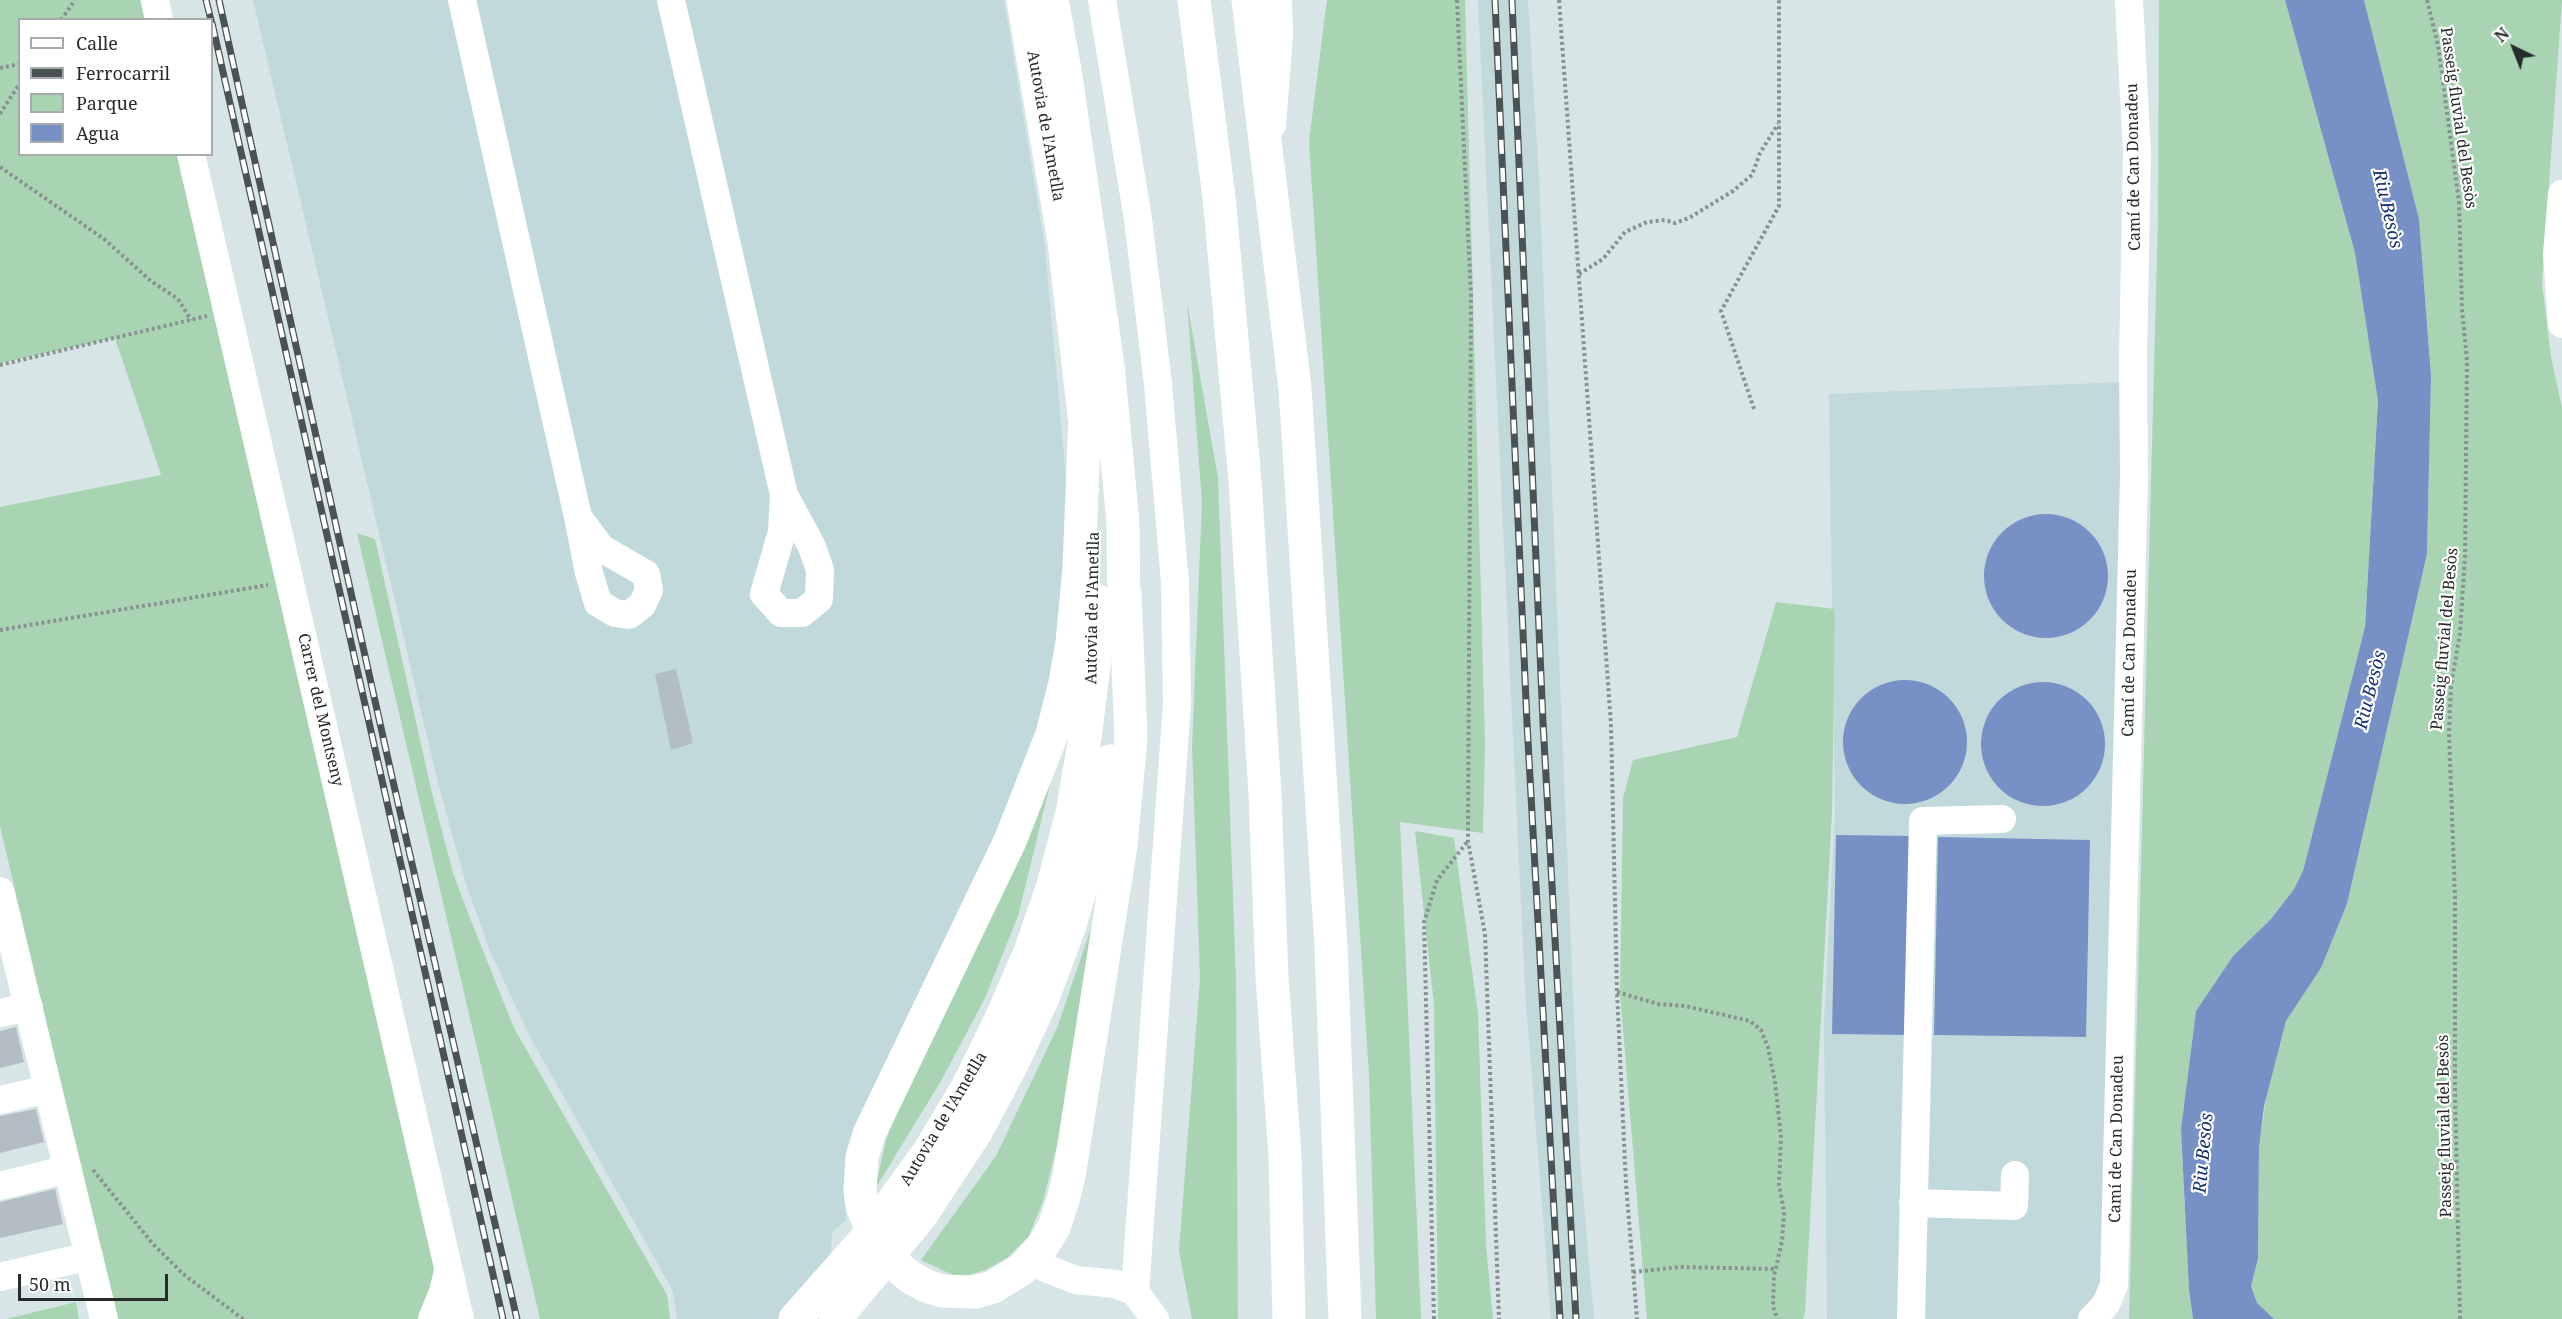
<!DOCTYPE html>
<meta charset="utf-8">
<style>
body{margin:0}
#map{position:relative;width:2562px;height:1319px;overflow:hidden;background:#d7e5e6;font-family:"Noto Serif",serif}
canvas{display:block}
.legend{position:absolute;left:18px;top:18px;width:195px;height:138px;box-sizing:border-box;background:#fff;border:2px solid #a8aaab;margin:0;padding:8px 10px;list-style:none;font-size:18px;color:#262b2c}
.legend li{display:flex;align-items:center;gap:12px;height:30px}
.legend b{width:30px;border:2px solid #a8aaab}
.north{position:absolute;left:2484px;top:18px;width:60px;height:60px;-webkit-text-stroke:4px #fff;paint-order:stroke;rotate:317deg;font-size:16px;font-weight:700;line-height:24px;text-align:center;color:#262b2c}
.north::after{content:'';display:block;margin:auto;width:21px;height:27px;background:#262b2c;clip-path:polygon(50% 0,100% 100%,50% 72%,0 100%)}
.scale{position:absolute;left:18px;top:1274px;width:150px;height:27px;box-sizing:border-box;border:3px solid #262b2c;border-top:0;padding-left:8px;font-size:18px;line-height:21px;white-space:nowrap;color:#262b2c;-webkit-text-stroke:4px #fff;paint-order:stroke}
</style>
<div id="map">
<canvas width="2562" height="1319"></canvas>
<ul class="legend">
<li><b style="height:8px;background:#fff"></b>Calle</li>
<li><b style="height:8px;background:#4b5253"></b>Ferrocarril</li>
<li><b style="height:16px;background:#a9d4b3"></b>Parque</li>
<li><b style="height:16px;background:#7791c7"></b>Agua</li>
</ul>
<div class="north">N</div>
<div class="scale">50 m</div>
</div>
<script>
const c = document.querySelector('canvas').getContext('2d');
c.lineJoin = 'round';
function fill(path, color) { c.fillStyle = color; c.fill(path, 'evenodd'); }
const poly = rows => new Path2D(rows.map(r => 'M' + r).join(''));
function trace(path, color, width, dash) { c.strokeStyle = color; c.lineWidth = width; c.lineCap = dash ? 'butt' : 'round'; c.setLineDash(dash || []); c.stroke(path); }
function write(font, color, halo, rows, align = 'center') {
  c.font = font + ' "Noto Serif",serif'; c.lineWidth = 4.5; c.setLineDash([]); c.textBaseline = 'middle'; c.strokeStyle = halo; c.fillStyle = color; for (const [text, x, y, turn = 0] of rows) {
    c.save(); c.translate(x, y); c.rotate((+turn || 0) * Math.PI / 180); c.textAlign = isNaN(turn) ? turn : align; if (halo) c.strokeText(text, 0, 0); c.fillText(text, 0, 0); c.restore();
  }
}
const built = poly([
 [253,0,1004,0,1045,247,1068,499,1065,594,1043,711,1011,802,848,1148,846,1221,832,1232,827,1319,677,1319,673,1291,529,1035,490,951,465,881,438,783],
 [1478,0,1528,0,1539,178,1580,1160,1594,1319,1551,1319,1525,989],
 [2125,382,2110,1319,1827,1319,1824,1022,1835,814,1829,394]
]);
const green = poly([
 [0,0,140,0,145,19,20,20,20,154,177,155,440,1258,420,1319,116,1319,0,826,0,507,161,475,115,338,0,363],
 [1327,0,1465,0,1485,744,1483,833,1400,822,1421,1319,1376,1319,1369,1075,1309,141],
 [2159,0,2285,0,2355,253,2378,401,2365,627,2303,871,2294,889,2271,919,2233,956,2196,1011,2181,1129,2189,1290,2193,1319,2129,1319,2158,216],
 [2364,0,2562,0,2542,283,2551,357,2562,408,2562,1319,2274,1319,2257,1303,2251,1286,2258,1259,2259,1148,2267,1091,2286,1021,2321,968,2347,904,2427,554,2431,376,2419,219],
 [1187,302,1218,478,1236,981,1238,1319,1192,1319,1179,1251,1200,978,1192,745,1202,503],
 [357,533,375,539,431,789,453,873,470,918,514,1028,667,1295,670,1319,540,1319],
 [1776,602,1835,609,1832,813,1805,1312,1803,1319,1647,1319,1620,993,1623,798,1633,760,1737,737],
 [1056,760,1018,916,985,998,941,1081,875,1189,886,1140,915,1065],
 [1415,831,1454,838,1478,1014,1486,1245,1493,1319,1438,1319,1434,1005],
 [1101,899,1063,1122,1043,1201,1029,1236,1007,1258,985,1270,959,1278,921,1260,996,1156,1057,1028],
 [76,1302,79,1319,6,1319]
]);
const water = poly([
 [2285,0,2364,0,2419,219,2431,376,2427,554,2347,904,2321,968,2286,1021,2264,1106,2259,1148,2258,1259,2251,1286,2257,1303,2274,1319,2193,1319,2189,1290,2181,1129,2196,1011,2233,956,2271,919,2294,889,2303,871,2365,627,2378,401,2355,253],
 '1984 576a62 62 0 1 1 124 0a62 62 0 1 1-124 0Z',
 '1843 742a62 62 0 1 1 124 0a62 62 0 1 1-124 0Z',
 '1981 744a62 62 0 1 1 124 0a62 62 0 1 1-124 0Z',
 [1836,835,1914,836,1910,1035,1832,1034],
 [1938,837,2090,840,2086,1037,1934,1035]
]);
const building = poly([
 [676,669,693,743,671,750,655,674],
 [16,1027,24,1062,0,1068,0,1031],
 [36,1109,44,1142,0,1153,0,1116],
 [55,1189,63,1224,0,1238,0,1202]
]);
const path = poly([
 [1457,0,1471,296,1468,841,1485,934,1499,1319],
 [1559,0,1611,725,1617,992,1626,1184,1637,1319],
 [2427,0,2438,45,2459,202,2462,309,2467,361,2465,556,2460,633,2451,686,2449,733,2455,897,2455,1092,2460,1319],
 [61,20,75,0],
 [0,68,20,64],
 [0,114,20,83],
 [0,167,104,239,151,281,178,299,191,320],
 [1579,274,1603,259,1625,232,1647,222,1665,220,1675,223,1689,218,1733,191,1752,175,1760,153,1778,124],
 [0,365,207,316],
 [1754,409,1721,311,1779,206,1779,0],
 [0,630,268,585],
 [1617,992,1658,1004,1685,1006,1750,1021,1761,1030,1768,1047,1775,1082,1781,1137,1779,1184,1784,1212,1782,1241,1774,1276,1773,1306,1777,1319],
 [93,1170,153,1244,183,1274,243,1319],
 [1633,1272,1680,1267,1775,1269],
 [1434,1319,1424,922,1437,880,1468,841]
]);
const minor = poly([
 [155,0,159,20],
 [462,0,578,517,589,573,598,603,615,613,629,615,642,605,649,590,646,574,601,548,578,517],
 [671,0,784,495,782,532,764,594,781,613,802,613,819,599,820,570,812,547,784,495],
 [1102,0,1138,219,1158,384,1175,582,1177,703,1135,1292],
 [1272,125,1279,35,1278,0],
 [191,154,460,1319],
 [2562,194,2557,254,2562,324],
 [0,891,104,1319],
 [0,1013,29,1007],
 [0,1100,48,1089],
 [0,1186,68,1169],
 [1913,1203,2014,1206,2015,1175],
 [1030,1262,1076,1280,1116,1284,1135,1292,1155,1319],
 [0,1277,89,1256],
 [432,1319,443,1292,448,1271],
 [1911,1319,1923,821,2002,819],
 [2092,1319,2106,1304,2114,1285,2134,474,2133,360,2137,153,2129,0]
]);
const highway = poly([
 [1023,0,1064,242,1087,441],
 [1052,0,1065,70,1108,365,1123,522,1124,615],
 [1194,0,1219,197,1245,481,1265,794,1272,978,1285,1155,1289,1319],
 [1248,0,1295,388,1331,946,1345,1319],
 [1085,419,1079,568,1072,642,1065,683,1052,734,1010,841,869,1134,862,1157,860,1191,862,1206,875,1238,896,1265,910,1277,926,1286,942,1291,975,1292,993,1287,1022,1269,1042,1247,1054,1227,1063,1200,1069,1176,1121,845,1131,739,1125,594],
 [795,1319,864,1241,928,1153,967,1088,1000,1021,1030,952,1053,885,1072,813,1085,738,1094,666,1096,600],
 [835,1319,920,1217,976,1132,1011,1066,1043,998,1069,928,1091,855,1110,761]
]);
const rail = poly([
 [206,0,211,20],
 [219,0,392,777,517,1319],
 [1495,0,1527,723,1560,1319],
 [1512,0,1543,722,1576,1319],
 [212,23,503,1319]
]);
const streetNames = [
 ["Passeig fluvial del Besòs",2458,118,82],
 ["Autovia de l'Ametlla",1045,126,80],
 ["Camí de Can Donadeu",2134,167,-91],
 ["Autovia de l'Ametlla",1093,608,-89],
 ["Passeig fluvial del Besòs",2445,639,-85],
 ["Camí de Can Donadeu",2130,653,-89],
 ["Carrer del Montseny",320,710,77],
 ["Autovia de l'Ametlla",944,1119,-59],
 ["Passeig fluvial del Besòs",2445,1126,-91],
 ["Camí de Can Donadeu",2117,1139,-89]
];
const waterNames = [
 ["Riu Besòs",2387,209,77],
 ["Riu Besòs",2371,690,-76],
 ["Riu Besòs",2204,1153,-85]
];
fill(built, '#c2d9dc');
fill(green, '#a9d4b3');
fill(water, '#7791c7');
fill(building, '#b3bdc4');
trace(path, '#889293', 4, [3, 3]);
trace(minor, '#fff', 28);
trace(highway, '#fff', 33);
trace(rail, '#4b5253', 7);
trace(rail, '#fff', 4.5, [14]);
write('16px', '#262b2c', '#fff', streetNames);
write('italic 18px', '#143070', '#fff', waterNames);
</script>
